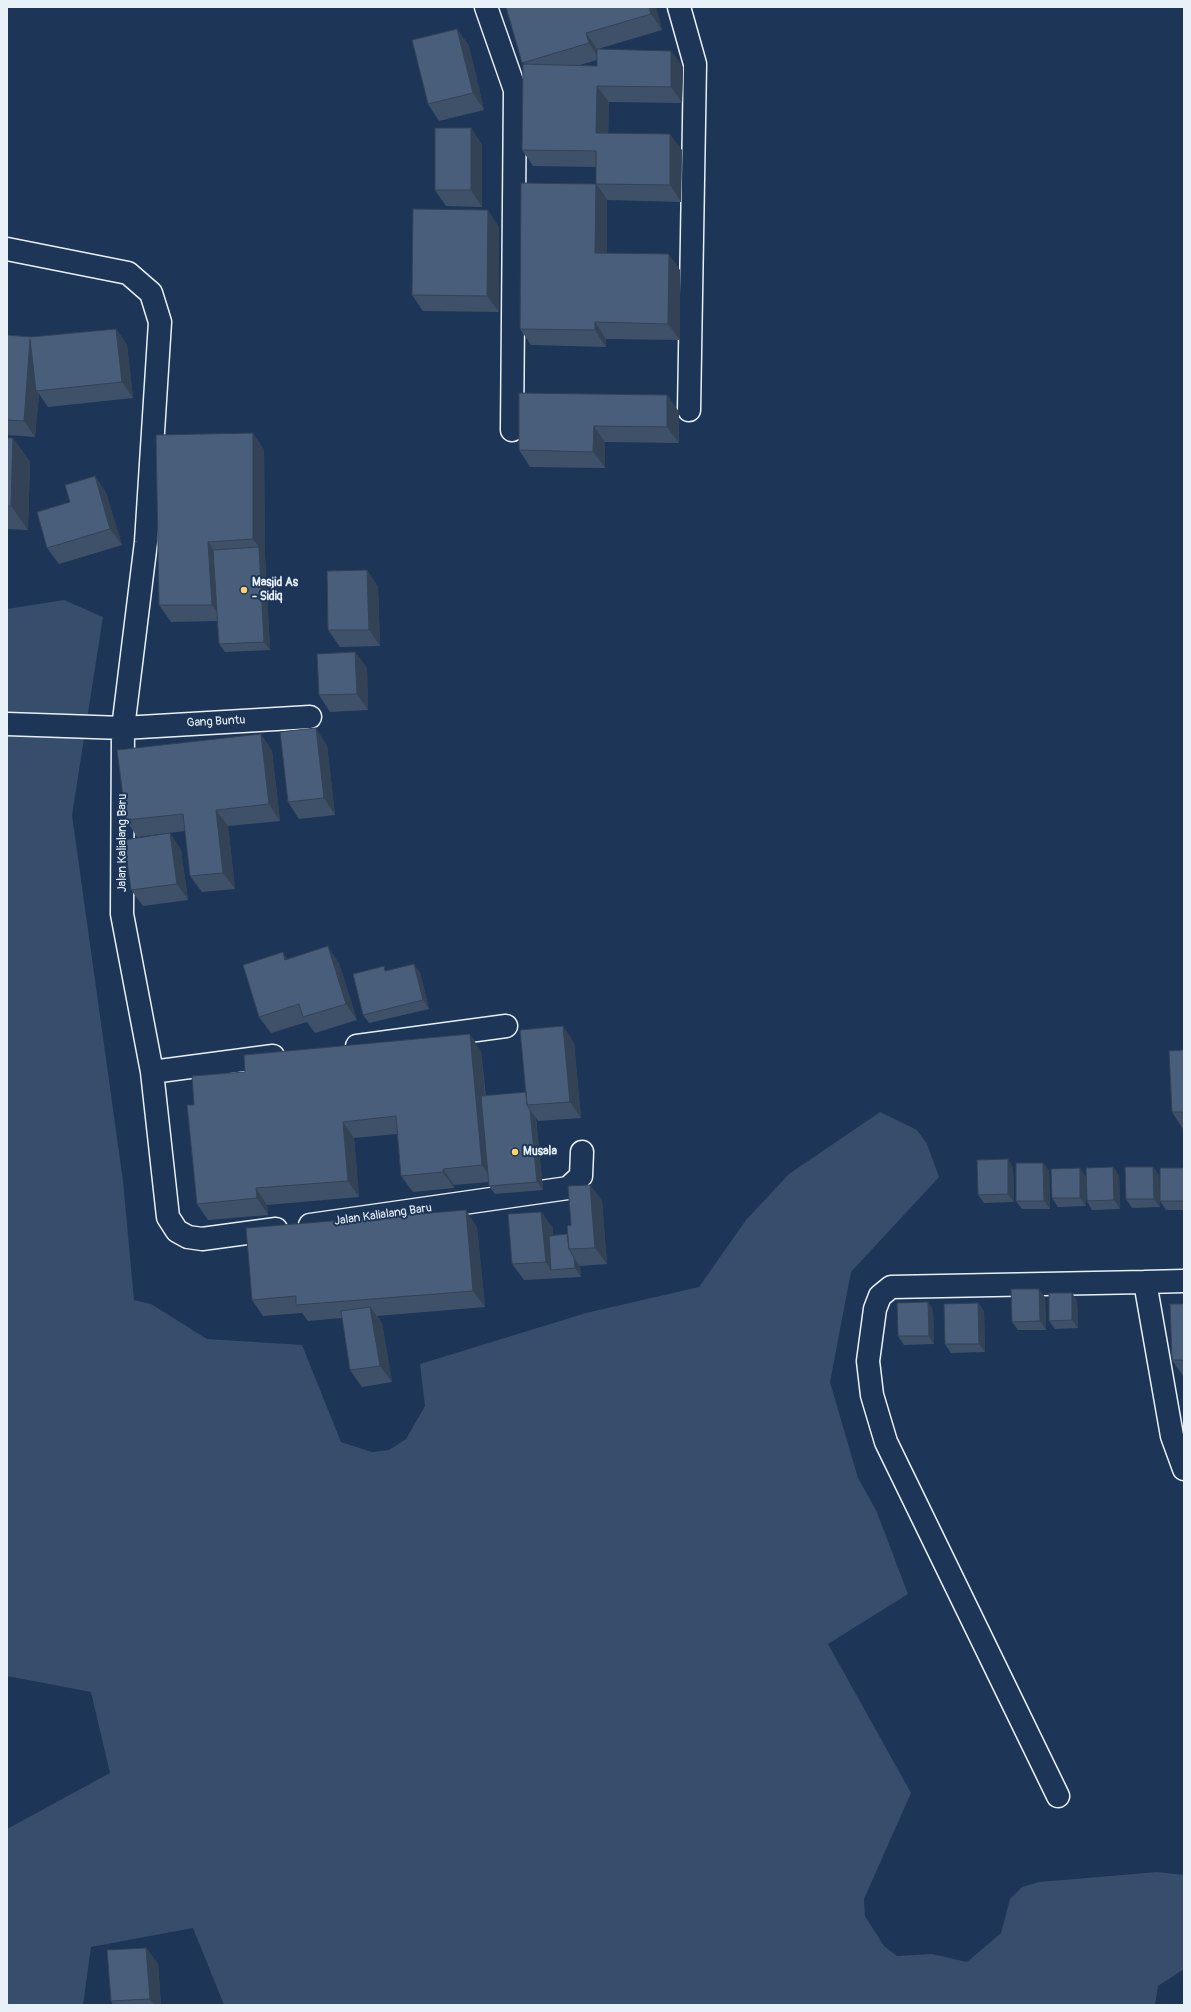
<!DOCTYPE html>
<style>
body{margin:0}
#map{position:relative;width:1191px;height:2012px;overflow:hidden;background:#1d3557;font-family:Pangolin,sans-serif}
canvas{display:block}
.frame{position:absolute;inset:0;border:8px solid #e8f1f8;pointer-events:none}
</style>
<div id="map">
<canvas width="1191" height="2012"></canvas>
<div class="frame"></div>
</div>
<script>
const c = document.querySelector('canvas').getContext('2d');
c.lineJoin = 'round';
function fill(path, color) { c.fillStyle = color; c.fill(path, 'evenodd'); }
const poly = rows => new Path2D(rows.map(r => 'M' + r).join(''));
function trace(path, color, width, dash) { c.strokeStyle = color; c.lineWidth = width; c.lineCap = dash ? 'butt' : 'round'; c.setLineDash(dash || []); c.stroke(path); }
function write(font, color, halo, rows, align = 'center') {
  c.font = font + ' Pangolin,sans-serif'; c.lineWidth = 4; c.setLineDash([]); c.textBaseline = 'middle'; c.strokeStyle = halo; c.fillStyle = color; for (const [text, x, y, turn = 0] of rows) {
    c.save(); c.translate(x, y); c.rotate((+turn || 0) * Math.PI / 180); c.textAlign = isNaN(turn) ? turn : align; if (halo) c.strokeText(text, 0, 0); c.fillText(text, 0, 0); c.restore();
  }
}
const green = poly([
 [64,600,103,617,72,815,123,1181,134,1300,151,1304,207,1339,302,1345,341,1442,372,1452,389,1450,406,1439,425,1406,420,1364,586,1313,699,1287,746,1220,789,1174,880,1112,917,1130,927,1144,939,1177,851,1272,830,1382,858,1478,876,1510,908,1594,828,1644,911,1793,864,1899,865,1916,884,1946,897,1956,932,1954,967,1962,1001,1933,1010,1899,1022,1887,1039,1882,1157,1872,1184,1875,1184,1969,1158,1986,1155,2005,224,2005,193,1928,91,1947,83,2005,7,2005,7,1829,110,1773,91,1692,7,1676,7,609]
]);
const minor = poly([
 [486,7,515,90,512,430],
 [679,7,695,64,689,410],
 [7,249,128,273,151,293,160,322,146,542,123,728,122,914,152,1072,168,1217,177,1231,188,1237,202,1239,276,1229],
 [7,724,123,728,310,717],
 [357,1046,506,1026],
 [152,1072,273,1056],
 [310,1225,568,1188,581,1176,582,1152],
 [1184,1281,1145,1282,1172,1436,1184,1469],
 [1058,1796,886,1442,872,1395,868,1361,875,1309,880,1296,891,1287,1145,1282]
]);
const wall = poly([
 [506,7,656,7,662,30,598,49,683,67,682,103,609,102,608,133,682,150,681,202,607,200,596,184,596,167,533,166,522,150,524,64,522,63],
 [597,60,597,66,580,65],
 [457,29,469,46,484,110,439,121,428,104],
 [471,128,482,145,482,207,446,206,435,190],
 [607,200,607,253,680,270,680,340,606,339,606,347,531,345,520,329],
 [499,227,499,312,423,311,412,295],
 [116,329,127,345,133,398,48,407,39,394,35,437,7,435,7,335,31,337],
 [667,395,679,412,679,443,605,442,605,468,530,467,519,450],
 [253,433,264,450,265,555,270,650,225,652,219,644,217,621,171,622,159,605],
 [7,438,13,438,30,462,28,530,7,529],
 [95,476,106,493,122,545,59,564,47,548,70,502],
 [367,570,378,587,380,646,340,647,328,630],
 [355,652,367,668,368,710,330,712,319,695],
 [261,734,272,751,280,821,228,826,235,889,202,892,190,876,185,831,137,837,126,820],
 [327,745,335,815,299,819,288,802],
 [170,833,181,850,188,900,143,906,131,890],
 [339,963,357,1020,315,1033,307,1022,271,1033,259,1017],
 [420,972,429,1009,369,1023,363,1015],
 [563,1026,574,1043,581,1118,538,1121,536,1118,543,1190,495,1194,489,1186,489,1182,454,1185,454,1188,413,1192,401,1176,397,1134,354,1138,359,1197,267,1205,268,1215,208,1220,197,1204,194,1105,481,1051,486,1096,526,1092],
 [1184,1050,1184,1129,1183,1129,1172,1112],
 [1008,1159,1013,1168,1014,1202,984,1203,978,1195],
 [1043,1163,1049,1171,1050,1209,1022,1209,1016,1201],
 [1153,1167,1159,1175,1160,1207,1132,1208,1126,1199],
 [1184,1168,1184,1210,1166,1210,1160,1201],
 [1119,1175,1120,1209,1092,1210,1087,1201],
 [1086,1177,1086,1206,1058,1207,1052,1198],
 [590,1185,602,1201,607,1264,580,1266,581,1277,524,1280,512,1264,541,1212,553,1228,553,1235,567,1234,571,1225],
 [477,1227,485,1307,377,1316,382,1323,392,1382,362,1387,350,1370,342,1318,308,1321,302,1313,263,1316,252,1300],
 [1072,1293,1077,1301,1078,1328,1055,1329,1049,1321],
 [1045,1297,1046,1330,1018,1330,1012,1322],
 [928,1302,933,1310,934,1344,904,1345,898,1336],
 [978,1303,984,1311,985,1352,951,1353,945,1344],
 [1184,1304,1184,1376,1183,1376,1172,1360],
 [146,1948,158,1964,161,2005,113,2005,111,2001]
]);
const shadedWall = poly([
 [649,7,656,7,662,30,651,14],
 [457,29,469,46,484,110,473,93],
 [586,33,597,49,600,60,589,43],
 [671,51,683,67,682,103,671,87],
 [597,86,609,102,608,150,596,133],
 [471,128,482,145,482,207,471,190],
 [670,134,682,150,681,202,670,185],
 [596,184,607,200,607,269,595,253],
 [488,210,499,227,499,312,487,296],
 [669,254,680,270,680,340,668,324],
 [595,322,606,339,606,347,595,330],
 [116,329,127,345,133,398,122,382],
 [30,339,36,391,39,394,35,437,24,421],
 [667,395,679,412,679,443,667,427],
 [594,426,605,442,605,468,593,452],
 [253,433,264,450,265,555,270,650,264,642,259,547,253,539],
 [13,438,30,462,28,530,11,506],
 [95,476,106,493,122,545,110,529],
 [208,542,219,558,223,621,212,605],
 [367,570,378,587,380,646,369,630],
 [355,652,367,668,368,710,357,694],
 [316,728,327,745,335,815,324,798],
 [261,734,272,751,280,821,269,804],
 [216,810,228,826,235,889,223,873],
 [170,833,181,850,188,900,177,884],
 [328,946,339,963,357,1020,346,1004],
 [283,952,294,969,285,960],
 [414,964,420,972,429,1009,423,1000],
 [563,1026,574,1043,581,1118,570,1102],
 [470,1034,481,1051,493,1182,482,1165],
 [530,1110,536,1118,543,1190,537,1182],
 [343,1122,354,1138,359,1197,348,1181],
 [1008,1159,1013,1168,1014,1202,1008,1194],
 [1043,1163,1049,1171,1050,1209,1044,1201],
 [1113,1167,1119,1175,1120,1209,1114,1200],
 [1153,1167,1159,1175,1160,1207,1154,1199],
 [1080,1168,1086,1177,1086,1206,1080,1198],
 [443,1169,454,1185,454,1188,443,1172],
 [590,1185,602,1201,607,1264,595,1248],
 [256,1188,267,1205,268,1215,257,1198],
 [466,1210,477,1227,485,1307,473,1291],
 [541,1212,553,1228,556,1269,551,1270,546,1262],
 [574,1258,580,1266,581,1277,575,1268],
 [1039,1289,1045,1297,1046,1330,1040,1321],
 [1072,1293,1077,1301,1078,1328,1072,1320],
 [928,1302,933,1310,934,1344,929,1336],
 [978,1303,984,1311,985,1352,979,1344],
 [370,1307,382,1323,392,1382,380,1366],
 [146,1948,158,1964,161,2005,154,2005,150,1999]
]);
const building = poly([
 [506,7,649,7,651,14,586,33,589,43,522,63,506,7],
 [457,29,473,93,428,104,412,40,457,29],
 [597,49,671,51,671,87,597,86,596,133,670,134,670,185,596,184,596,151,522,150,523,64,597,66,597,49],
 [435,128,471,128,471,190,435,190,435,128],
 [521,183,596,184,595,253,669,254,668,324,595,322,595,330,520,329,521,183],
 [413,209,488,210,487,296,412,295,413,209],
 [116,329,122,382,36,391,30,339,24,421,7,420,7,335,31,337,116,329],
 [519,393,667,395,667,427,594,426,593,452,519,450,519,393],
 [253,433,253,539,208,542,212,605,159,605,156,435,253,433],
 [7,438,13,438,11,506,7,506,7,438],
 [95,476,110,529,47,548,37,512,70,502,65,485,95,476],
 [259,547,264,642,219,644,213,550,259,547],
 [367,570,369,630,328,630,327,571,367,570],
 [355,652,357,694,319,695,317,654,355,652],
 [316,728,324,798,288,802,280,732,316,728],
 [261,734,269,804,216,810,223,873,190,876,183,814,126,820,117,750,261,734],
 [170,833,177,884,131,890,124,840,170,833],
 [328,946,346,1004,303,1017,299,1004,259,1017,243,965,283,952,285,960,328,946],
 [414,964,423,1000,363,1015,353,974,384,966,385,971,414,964],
 [563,1026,570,1102,527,1105,520,1030,563,1026],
 [470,1034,482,1165,443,1169,443,1172,401,1176,396,1116,343,1122,348,1181,256,1188,257,1198,197,1204,187,1105,194,1105,192,1076,245,1072,244,1055,470,1034],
 [1184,1050,1184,1112,1172,1112,1169,1051,1184,1050],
 [526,1092,527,1105,530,1110,537,1182,489,1186,481,1096,526,1092],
 [1008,1159,1008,1194,978,1195,977,1160,1008,1159],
 [1016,1163,1043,1163,1044,1201,1016,1201,1016,1163],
 [1113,1167,1114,1200,1087,1201,1086,1168,1113,1167],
 [1125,1167,1153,1167,1154,1199,1126,1199,1125,1167],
 [1080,1168,1080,1198,1052,1198,1051,1169,1080,1168],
 [1160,1168,1184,1168,1184,1201,1160,1201,1160,1168],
 [590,1185,595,1248,569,1249,567,1226,571,1225,568,1186,590,1185],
 [466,1210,473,1291,296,1305,296,1296,252,1300,246,1228,466,1210],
 [541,1212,546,1262,512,1264,508,1214,541,1212],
 [567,1234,569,1249,574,1258,575,1268,551,1270,549,1236,567,1234],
 [1011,1289,1039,1289,1040,1321,1012,1322,1011,1289],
 [1049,1293,1072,1293,1072,1320,1049,1321,1049,1293],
 [928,1302,929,1336,898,1336,897,1303,928,1302],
 [978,1303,979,1344,945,1344,944,1304,978,1303],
 [1170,1304,1184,1304,1184,1360,1172,1360,1170,1304],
 [370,1307,380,1366,350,1370,341,1311,370,1307],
 [146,1948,150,1999,111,2001,107,1950,146,1948]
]);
const markers = [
 [244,590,4,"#ffd166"],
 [515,1152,4,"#ffd166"]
];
const poiNames = [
 ["Masjid As",252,583],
 ["- Sidiq",252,597],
 ["Musala",523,1152]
];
const streetNames = [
 ["Gang Buntu",216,722,-3],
 ["Jalan Kalialang Baru",123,843,-90],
 ["Jalan Kalialang Baru",383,1215,-8]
];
fill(green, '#374d6c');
trace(minor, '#e8f1f8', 25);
trace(minor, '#1d3557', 22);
fill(wall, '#3f5169');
fill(shadedWall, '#334255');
fill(building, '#495e7a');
trace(building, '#334255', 1);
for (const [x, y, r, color] of markers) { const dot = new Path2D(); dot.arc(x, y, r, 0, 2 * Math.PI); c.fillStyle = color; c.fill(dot); trace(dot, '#1d3557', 1.5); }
write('bold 12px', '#e8f1f8', '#1d3557', poiNames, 'left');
write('12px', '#e8f1f8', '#1d3557', streetNames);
</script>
